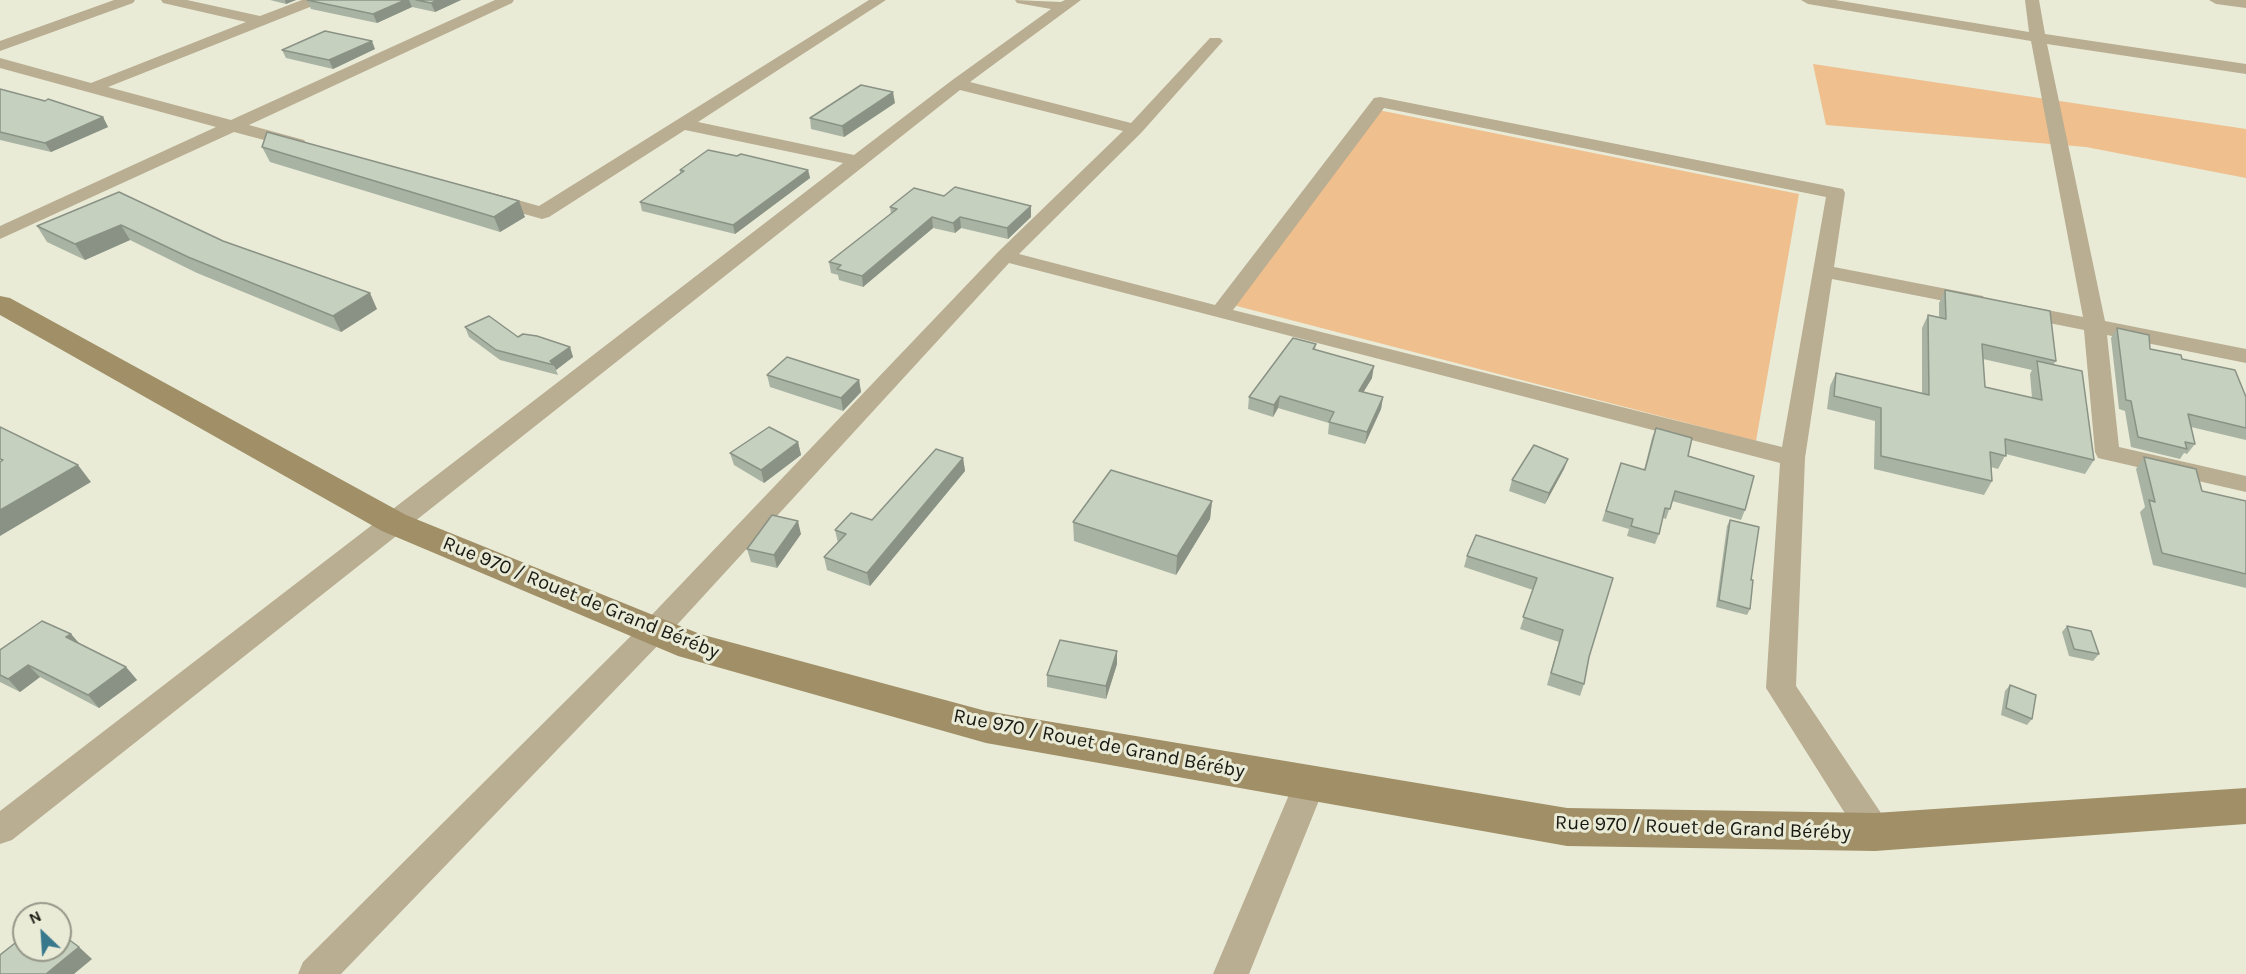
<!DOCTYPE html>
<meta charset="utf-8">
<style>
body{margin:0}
#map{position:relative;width:2246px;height:974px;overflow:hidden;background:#e9ebd7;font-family:Karla,sans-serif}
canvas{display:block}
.north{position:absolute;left:12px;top:902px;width:60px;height:60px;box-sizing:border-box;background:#e9ebd7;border:2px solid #959788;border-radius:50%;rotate:335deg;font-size:16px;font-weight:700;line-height:24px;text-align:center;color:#181912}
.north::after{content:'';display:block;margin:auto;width:21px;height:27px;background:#38788c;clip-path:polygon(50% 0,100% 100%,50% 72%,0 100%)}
</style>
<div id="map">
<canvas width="2246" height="974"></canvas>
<div class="north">N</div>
</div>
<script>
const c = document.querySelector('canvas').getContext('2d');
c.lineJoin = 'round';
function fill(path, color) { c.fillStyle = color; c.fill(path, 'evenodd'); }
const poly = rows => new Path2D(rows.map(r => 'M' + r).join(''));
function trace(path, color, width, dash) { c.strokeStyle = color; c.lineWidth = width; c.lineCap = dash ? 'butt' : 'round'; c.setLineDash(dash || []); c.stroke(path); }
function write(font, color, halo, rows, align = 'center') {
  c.font = font + ' Karla,sans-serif'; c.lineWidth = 6; c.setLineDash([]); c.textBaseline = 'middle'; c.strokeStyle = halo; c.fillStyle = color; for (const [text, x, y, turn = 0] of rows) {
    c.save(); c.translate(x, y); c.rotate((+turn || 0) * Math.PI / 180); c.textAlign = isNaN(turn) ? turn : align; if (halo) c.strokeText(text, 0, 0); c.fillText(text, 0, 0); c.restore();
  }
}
const green = poly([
 [1813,64,2246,129,2246,178,2086,147,1826,125],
 [1378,110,1799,194,1756,441,1233,305]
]);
const street = poly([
 [114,0,135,0,133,3,0,51,0,41,114,0],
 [161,0,187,0,260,16,302,0,322,0,320,3,108,87,231,120,495,0,514,0,512,3,249,125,304,140,307,144,304,148,298,149,234,132,0,239,0,226,216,127,0,68,0,58,91,83,246,22,163,3,161,0],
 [869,0,886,0,698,122,854,155,951,81,1051,9,1017,3,1015,0,1061,2,1065,0,1081,0,970,82,1131,123,1210,38,1220,38,1223,41,1141,133,1019,254,1215,305,1374,98,1380,97,1843,189,1845,193,1834,267,1983,296,1986,301,1983,306,1975,307,1832,279,1805,458,1796,686,1887,822,1892,832,1887,842,1875,847,1863,842,1766,688,1780,463,1009,263,664,639,341,974,298,974,303,962,644,623,998,252,1123,131,960,90,12,840,0,844,0,811,843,163,685,130,549,217,542,219,482,202,480,198,482,194,489,192,539,206,869,0],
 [1384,108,1826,197,1782,447,1233,310,1384,108],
 [1801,0,1835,0,2029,32,2025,0,2039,0,2045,34,2246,64,2246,74,2047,44,2105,321,2246,349,2246,363,2107,335,2119,447,2246,476,2246,492,2098,458,2095,452,2084,330,2009,315,2006,310,2009,305,2017,304,2083,317,2031,41,1808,4,1801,0],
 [2209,0,2246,0,2246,8,2216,4,2209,0],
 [1310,769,1321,773,1326,783,1249,974,1213,974,1294,783,1299,773,1310,769]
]);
const secondary = poly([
 [0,296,10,298,406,515,700,634,986,711,1567,808,1875,813,2246,788,2246,824,1875,851,1567,846,986,743,678,656,382,531,0,315,0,296]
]);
const wall = poly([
 [270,0,296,0,286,4],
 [307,0,461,0,435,12,412,7,377,23,311,9],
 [375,49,333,69,286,58,282,50],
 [0,89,103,117,108,127,51,152,0,140],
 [895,103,844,137,811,129,810,118],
 [262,147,525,217,500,232,270,162],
 [680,170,808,170,810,178,735,234,642,211,640,202,680,173],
 [119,192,223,241,377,309,341,332,197,273,130,240,85,260,47,242,37,226],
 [944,196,1031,206,1031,217,1008,239,961,228,955,233,933,228,863,287,839,280,838,275,831,273,829,262,891,214,890,207],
 [1945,290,2056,361,2053,365,2094,460,2085,474,2006,454,1998,469,1991,467,1992,481,1984,495,1874,469,1875,421,1827,409,1830,386,1836,373,1922,393,1922,328,1928,315,1939,317,1939,303],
 [1983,359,2032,370,2030,374,2032,398,1985,387],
 [465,327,570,347,573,357,556,370,558,375,500,360,469,337],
 [2117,328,2150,349,2182,359,2246,397,2246,440,2191,427,2195,444,2187,454,2184,453,2180,459,2131,447,2125,411,2119,409,2111,338],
 [1316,344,1315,350,1372,378,1363,392,1383,397,1381,409,1365,444,1328,434,1329,423,1278,408,1273,417,1248,409,1249,397],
 [767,375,859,380,861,392,843,411,770,387],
 [1656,428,1688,456,1745,510,1741,520,1672,501,1666,519,1663,518,1659,534,1655,544,1627,536,1629,529,1602,521,1621,463,1644,470,1652,438],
 [798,442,801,455,764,483,734,465,730,453],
 [2144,457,2202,491,2246,501,2246,588,2153,565,2140,512,2145,507,2136,469],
 [963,458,965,471,870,586,827,570,824,557,838,543,835,530,872,520],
 [1568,459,1564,469,1545,504,1509,491,1512,480],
 [1212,501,1210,519,1176,575,1074,541,1073,522],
 [1730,520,1750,609,1747,615,1716,607,1727,526],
 [801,534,777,568,751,562,747,549],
 [1467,556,1613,578,1589,657,1584,684,1580,696,1547,685,1559,642,1520,629,1533,590,1464,567],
 [2067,626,2099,654,2093,661,2069,656,2062,632],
 [71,634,80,644,126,667,137,680,99,708,40,677,20,692,0,682,0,650],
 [1117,651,1117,664,1106,699,1047,687,1047,675],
 [2010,685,2032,719,2027,725,2001,715,2005,691]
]);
const shadedWall = poly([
 [285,0,296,0,286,4],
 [405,0,409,0,412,7,377,23,373,14],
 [438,0,461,0,435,12,431,3],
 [372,41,375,49,333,69,329,60],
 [893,92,895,103,844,137,842,126],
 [103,117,108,127,51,152,45,143],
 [808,170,810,178,735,234,733,225],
 [519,201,525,217,500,232,494,217],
 [1031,206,1031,217,1008,239,1007,228],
 [932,217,933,228,863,287,862,276],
 [960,217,961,228,955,233,953,223],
 [121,225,130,240,85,260,75,244],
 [370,293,377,309,341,332,333,316],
 [570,347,573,357,556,370,554,365,550,361],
 [1374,366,1372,378,1357,403,1359,391],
 [859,380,861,392,843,411,841,398],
 [1280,396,1278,408,1273,417,1274,405],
 [1383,397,1381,409,1365,444,1367,432],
 [798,442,801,455,764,483,761,470],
 [963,458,965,471,870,586,867,573],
 [1568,459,1564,469,1545,504,1549,493],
 [78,465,91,482,0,536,0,510],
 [1212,501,1210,519,1176,575,1177,556],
 [798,521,801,534,777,568,774,555],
 [71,634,82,647,66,637],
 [1117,651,1117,664,1106,699,1106,686],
 [28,665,40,677,20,692,8,679],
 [126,667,137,680,99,708,88,695],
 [79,947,92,959,74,974,46,974]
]);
const building = poly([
 [307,0,405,0,373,14,307,0],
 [416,0,438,0,431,3,416,0],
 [325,31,372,41,329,60,282,50,325,31],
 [861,85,893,92,842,126,810,118,861,85],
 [0,89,45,101,48,99,103,117,45,143,0,132,0,89],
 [267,132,519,201,494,217,262,147,267,132],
 [708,150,737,156,741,154,808,170,733,225,640,202,684,171,680,170,708,150],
 [955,187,1031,206,1007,228,960,217,953,223,932,217,862,276,837,269,841,265,829,262,897,209,890,207,914,188,944,196,955,187],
 [119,192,223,241,370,293,333,316,188,257,121,225,75,244,37,226,119,192],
 [1945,290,2050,311,2056,361,1982,344,1985,387,2042,400,2037,361,2082,371,2094,460,2005,439,2006,456,1990,452,1992,481,1881,456,1881,408,1834,396,1836,373,1929,395,1928,315,1946,319,1945,290],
 [489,316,518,337,523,334,537,336,570,347,550,361,554,365,496,350,465,327,489,316],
 [2117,328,2149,335,2150,349,2181,355,2182,359,2235,370,2246,397,2246,428,2188,414,2195,444,2185,442,2187,449,2138,437,2131,401,2126,400,2117,328],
 [1293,338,1316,344,1313,349,1374,366,1359,391,1383,397,1367,432,1329,422,1334,412,1280,396,1274,405,1249,397,1293,338],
 [787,357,859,380,841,398,767,375,787,357],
 [0,427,78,465,0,510,0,462,3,460,0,459,0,427],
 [769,427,798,442,761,470,730,453,769,427],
 [1656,428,1692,438,1688,456,1754,476,1745,510,1675,491,1670,509,1665,508,1659,534,1631,526,1633,519,1606,511,1621,463,1645,470,1656,428],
 [1534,445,1568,459,1549,493,1512,480,1534,445],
 [936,449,963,458,867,573,824,557,846,534,835,530,851,513,872,520,936,449],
 [2144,457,2196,469,2202,491,2246,501,2246,574,2162,553,2149,500,2155,502,2144,457],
 [1111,470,1212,501,1177,556,1073,522,1111,470],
 [772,515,798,521,774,555,747,549,772,515],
 [1730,520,1759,527,1751,580,1753,580,1750,609,1719,600,1730,520],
 [1476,535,1613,578,1589,657,1584,684,1551,673,1563,630,1523,617,1537,578,1467,556,1476,535],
 [42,621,71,634,66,637,126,667,88,695,28,665,8,679,0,675,0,650,42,621],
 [2067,626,2091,631,2099,654,2074,649,2067,626],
 [1060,640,1117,651,1106,686,1047,675,1060,640],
 [2010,685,2036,695,2032,719,2006,708,2010,685],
 [60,933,79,947,46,974,0,974,0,955,24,936,24,950,60,950,60,933]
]);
const streetNames = [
 ["Rue 970 / Rouet de Grand Béréby",581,598,22],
 ["Rue 970 / Rouet de Grand Béréby",1099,744,11],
 ["Rue 970 / Rouet de Grand Béréby",1703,828,2]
];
fill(green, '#efbf8e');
fill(street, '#b9ad92');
fill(secondary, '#a19067');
fill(wall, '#a9b3a3');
fill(shadedWall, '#8a9285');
fill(building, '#c5d0be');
trace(building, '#8a9285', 1.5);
write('20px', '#181912', '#e9ebd7', streetNames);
</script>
